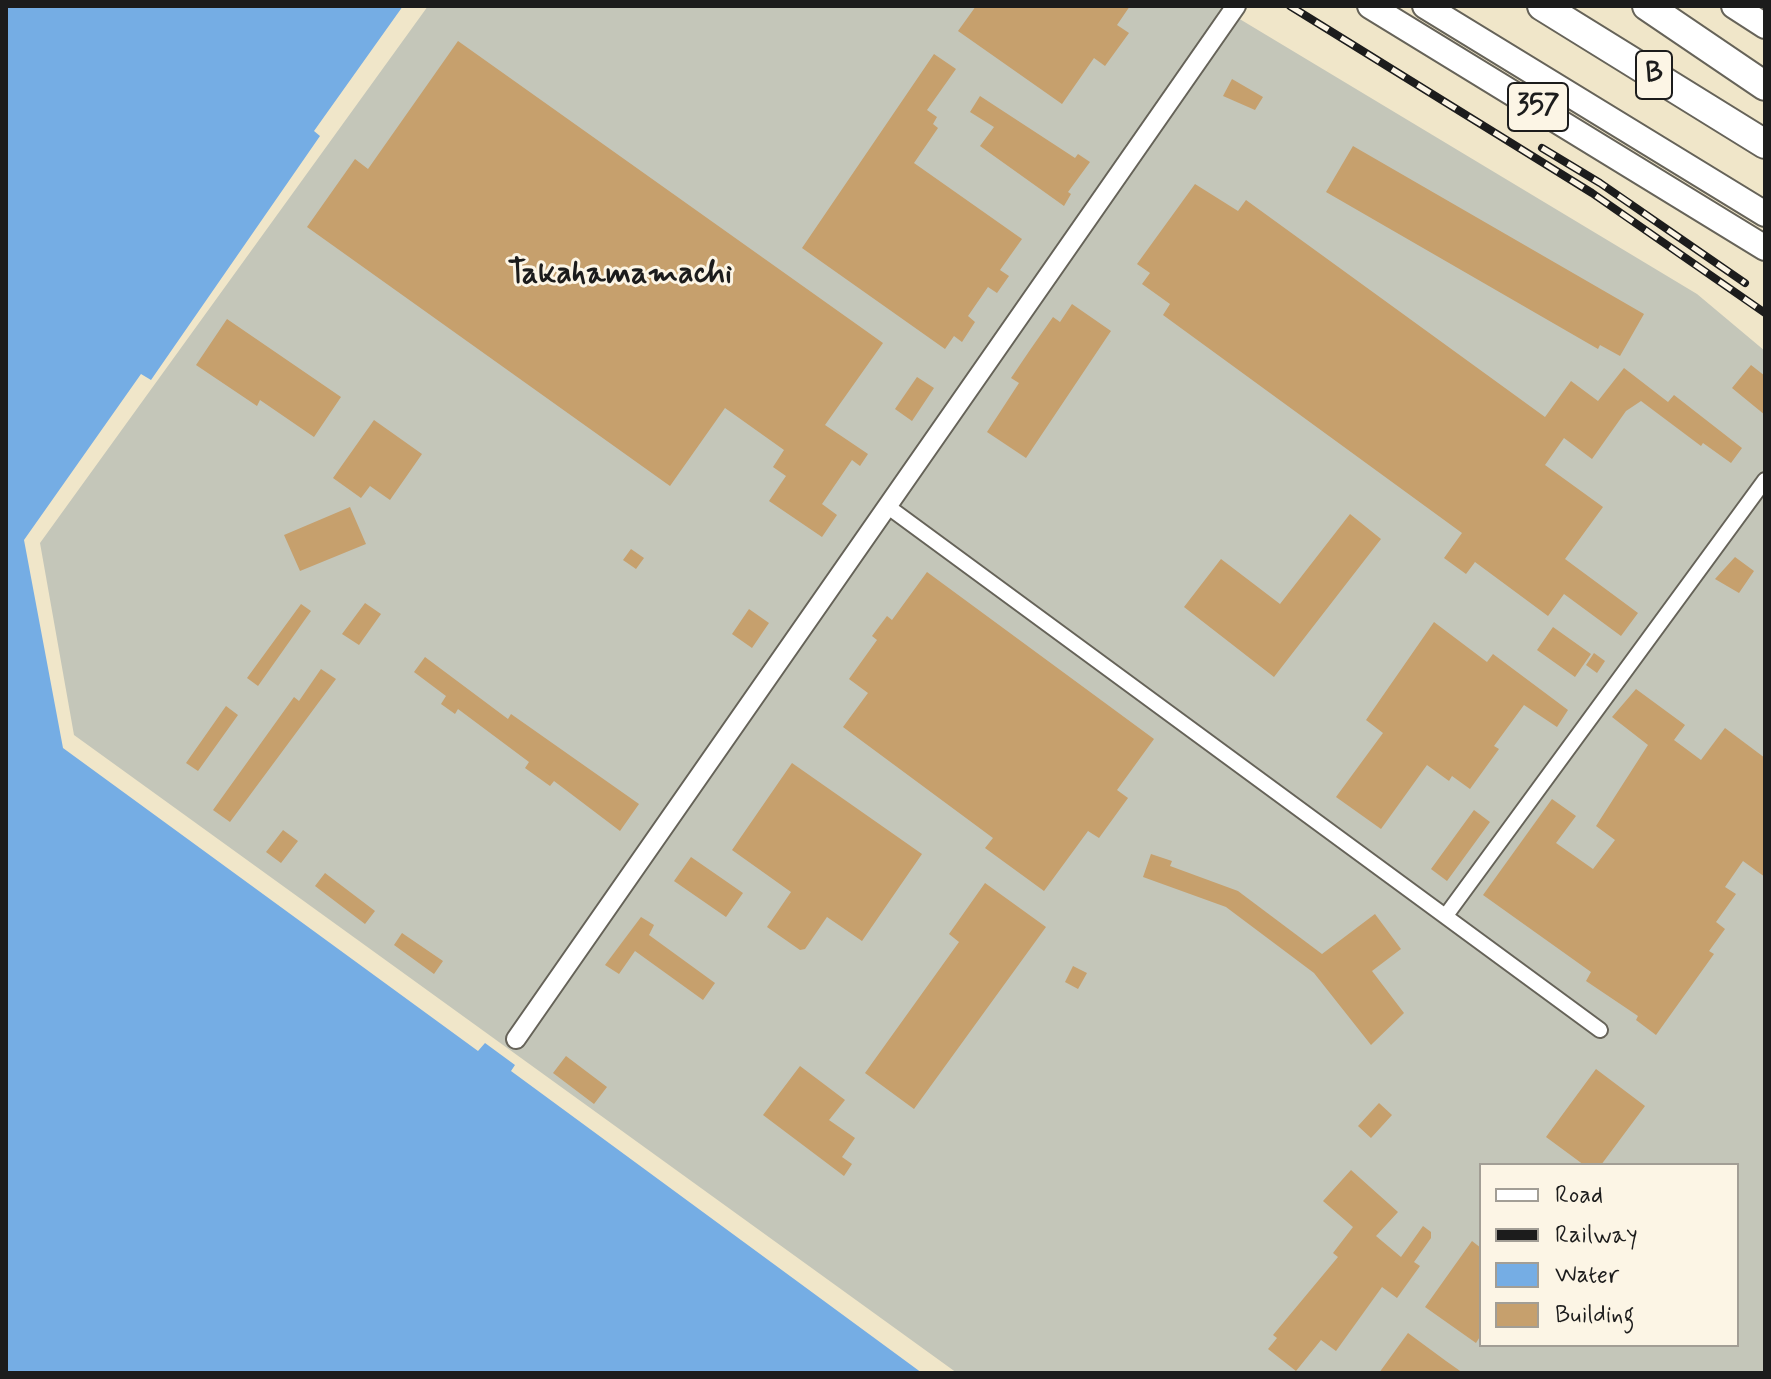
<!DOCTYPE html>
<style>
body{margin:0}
#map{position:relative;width:1771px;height:1379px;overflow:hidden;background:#f0e6c9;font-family:Mynerve,sans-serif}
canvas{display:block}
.frame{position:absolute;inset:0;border:8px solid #1c1c1c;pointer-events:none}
.legend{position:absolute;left:1479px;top:1163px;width:260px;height:184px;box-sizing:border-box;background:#fcf5e5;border:2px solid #a29e95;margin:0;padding:10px 14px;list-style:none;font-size:24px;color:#1c1c1c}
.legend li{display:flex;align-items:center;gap:16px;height:40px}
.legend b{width:40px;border:2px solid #a29e95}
</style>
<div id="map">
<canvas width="1771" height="1379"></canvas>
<div class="frame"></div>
<ul class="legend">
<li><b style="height:10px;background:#fff"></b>Road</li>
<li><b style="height:10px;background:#1c1c1c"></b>Railway</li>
<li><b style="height:22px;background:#75ade4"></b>Water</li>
<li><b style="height:22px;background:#c6a06d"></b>Building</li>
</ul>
</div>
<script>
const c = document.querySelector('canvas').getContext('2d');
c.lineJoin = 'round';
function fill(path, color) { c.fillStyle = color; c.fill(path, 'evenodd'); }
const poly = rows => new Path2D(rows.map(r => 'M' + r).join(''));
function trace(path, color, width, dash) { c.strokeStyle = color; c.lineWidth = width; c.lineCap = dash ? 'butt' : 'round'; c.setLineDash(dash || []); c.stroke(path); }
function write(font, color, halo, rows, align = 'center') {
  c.font = font + ' Mynerve,sans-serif'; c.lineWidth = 6; c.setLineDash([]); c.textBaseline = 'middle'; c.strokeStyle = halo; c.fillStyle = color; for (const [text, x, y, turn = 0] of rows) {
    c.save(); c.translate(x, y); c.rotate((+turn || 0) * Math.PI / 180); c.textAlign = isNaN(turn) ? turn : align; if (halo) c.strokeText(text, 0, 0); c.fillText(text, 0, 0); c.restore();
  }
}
const industrial = poly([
 [428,6,1218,6,1697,294,1765,351,1765,1373,957,1373,74,735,40,543],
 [1481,1165,1737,1165,1737,1345,1481,1345]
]);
const water = poly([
 [6,6,403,6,314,131,320,136,151,380,141,374,24,540,63,748,478,1051,485,1043,515,1065,511,1071,922,1373,6,1373]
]);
const building = poly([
 [976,6,1130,6,1117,25,1129,33,1105,66,1094,58,1062,104,958,31],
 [458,41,883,343,825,425,868,454,860,466,852,460,822,504,837,515,822,537,769,501,786,476,773,467,784,450,725,408,670,486,307,227,355,159,368,169],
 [934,54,956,69,927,110,937,117,933,124,938,128,914,163,1022,239,1000,270,1009,276,997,293,988,287,968,316,975,322,962,342,954,336,945,349,802,248],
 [1232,79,1263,97,1255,110,1223,96],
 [980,96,1075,158,1078,154,1090,162,1068,192,1071,194,1064,206,980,146,994,127,970,112],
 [1353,146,1644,314,1620,356,1600,345,1598,349,1326,192],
 [1195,184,1238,211,1246,200,1545,417,1571,381,1598,401,1624,368,1668,402,1674,395,1742,448,1731,463,1703,443,1701,446,1641,401,1626,411,1592,459,1564,438,1545,465,1603,507,1565,559,1638,613,1621,636,1564,594,1548,616,1475,562,1466,574,1444,558,1462,533,1163,315,1170,304,1142,284,1150,273,1137,264],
 [1072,304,1111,331,1026,458,987,432,1019,383,1011,378,1030,350,1053,317,1060,322],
 [227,319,341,397,314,437,260,400,257,406,196,365],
 [1751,365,1765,376,1765,415,1732,388],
 [917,377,934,388,912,421,895,409],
 [374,420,422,454,390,500,370,486,361,498,333,478],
 [350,507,366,544,300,571,284,535],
 [1350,514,1381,539,1274,677,1184,607,1221,559,1280,604],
 [631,549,644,558,636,569,623,560],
 [1735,557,1754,571,1739,593,1715,579],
 [927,572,1154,739,1117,790,1128,798,1099,838,1088,831,1044,891,985,848,993,838,843,727,868,693,849,679,877,640,872,636,887,616,892,620],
 [365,603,381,614,359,645,342,634],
 [301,604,311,611,258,686,247,678],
 [749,609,769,623,752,648,732,634],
 [1434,622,1487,662,1493,654,1568,710,1557,727,1524,705,1494,746,1499,749,1470,789,1452,776,1449,781,1427,765,1381,829,1336,797,1383,733,1366,720],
 [1553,627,1591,654,1575,677,1537,650],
 [1594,653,1605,661,1597,673,1586,665],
 [425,657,508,719,511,714,639,804,620,831,554,781,550,786,525,768,529,762,458,709,455,714,441,704,446,696,414,672],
 [321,669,336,679,230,822,213,810,294,697,299,701],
 [1636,689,1685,725,1674,740,1701,760,1725,728,1765,758,1765,877,1743,861,1725,887,1736,894,1716,922,1725,929,1709,951,1714,954,1656,1035,1636,1020,1638,1016,1586,981,1591,972,1483,895,1552,799,1576,816,1556,843,1593,869,1615,840,1596,826,1648,745,1612,717],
 [226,706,238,715,198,771,186,763],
 [792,763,922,854,862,941,827,917,805,949,800,950,767,927,791,892,732,850],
 [1474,810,1490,822,1447,881,1431,869],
 [283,830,298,841,281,863,266,852],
 [1151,854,1172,861,1170,866,1238,891,1322,954,1375,914,1401,949,1372,971,1404,1013,1371,1045,1314,973,1226,907,1143,877],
 [691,857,743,893,726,917,674,881],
 [325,873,375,911,365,924,315,886],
 [985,883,1046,927,914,1109,865,1073,959,942,949,934],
 [641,917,654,925,649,935,715,983,703,1000,635,951,619,974,605,965],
 [402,933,443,961,434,974,394,945],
 [1073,966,1087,973,1078,989,1065,982],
 [566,1056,607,1087,594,1104,553,1073],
 [800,1066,845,1100,829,1120,855,1138,842,1157,852,1164,844,1176,763,1115],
 [1596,1069,1645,1106,1601,1165,1584,1165,1546,1137],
 [1379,1103,1392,1115,1371,1138,1358,1126],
 [1351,1170,1398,1212,1376,1236,1401,1257,1423,1226,1431,1232,1431,1238,1414,1262,1420,1266,1397,1298,1382,1287,1336,1351,1321,1340,1296,1371,1268,1349,1277,1338,1273,1335,1338,1257,1333,1253,1353,1227,1323,1201],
 [1472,1241,1481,1248,1481,1335,1476,1343,1425,1307],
 [1408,1333,1446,1361,1463,1373,1379,1373]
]);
const minor = poly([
 [887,506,1600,1030],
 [1447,914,1765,480]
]);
const tertiary = poly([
 [516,1039,1236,6]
]);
const trunk = poly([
 [1370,6,1765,248],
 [1425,6,1765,214],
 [1734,6,1765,26]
]);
const motorway = poly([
 [1542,6,1765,144],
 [1647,6,1765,86]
]);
const rail = poly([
 [1290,6,1592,193,1765,313],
 [1542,148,1600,183,1745,283]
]);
const shields = [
 [1654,75,36],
 [1538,107,60]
];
const shieldNames = [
 ["B",1654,75],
 ["357",1538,107]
];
const neighbourhoodNames = [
 ["Takahamamachi",620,275]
];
fill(industrial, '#c4c6b9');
fill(water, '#75ade4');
fill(building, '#c6a06d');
trace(minor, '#666359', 18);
trace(tertiary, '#666359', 22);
trace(trunk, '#666359', 28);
trace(motorway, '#666359', 32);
trace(minor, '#fff', 14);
trace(tertiary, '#fff', 18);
trace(trunk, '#fff', 24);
trace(motorway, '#fff', 28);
trace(rail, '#1c1c1c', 8);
trace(rail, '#fcf5e5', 5, [15]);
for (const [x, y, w] of shields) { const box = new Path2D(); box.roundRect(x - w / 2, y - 24, w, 48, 6); c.fillStyle = '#fcf5e5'; c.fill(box); trace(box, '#1c1c1c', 2); }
write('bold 28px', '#1c1c1c', null, shieldNames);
write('bold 32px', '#1c1c1c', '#fcf5e5', neighbourhoodNames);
</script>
